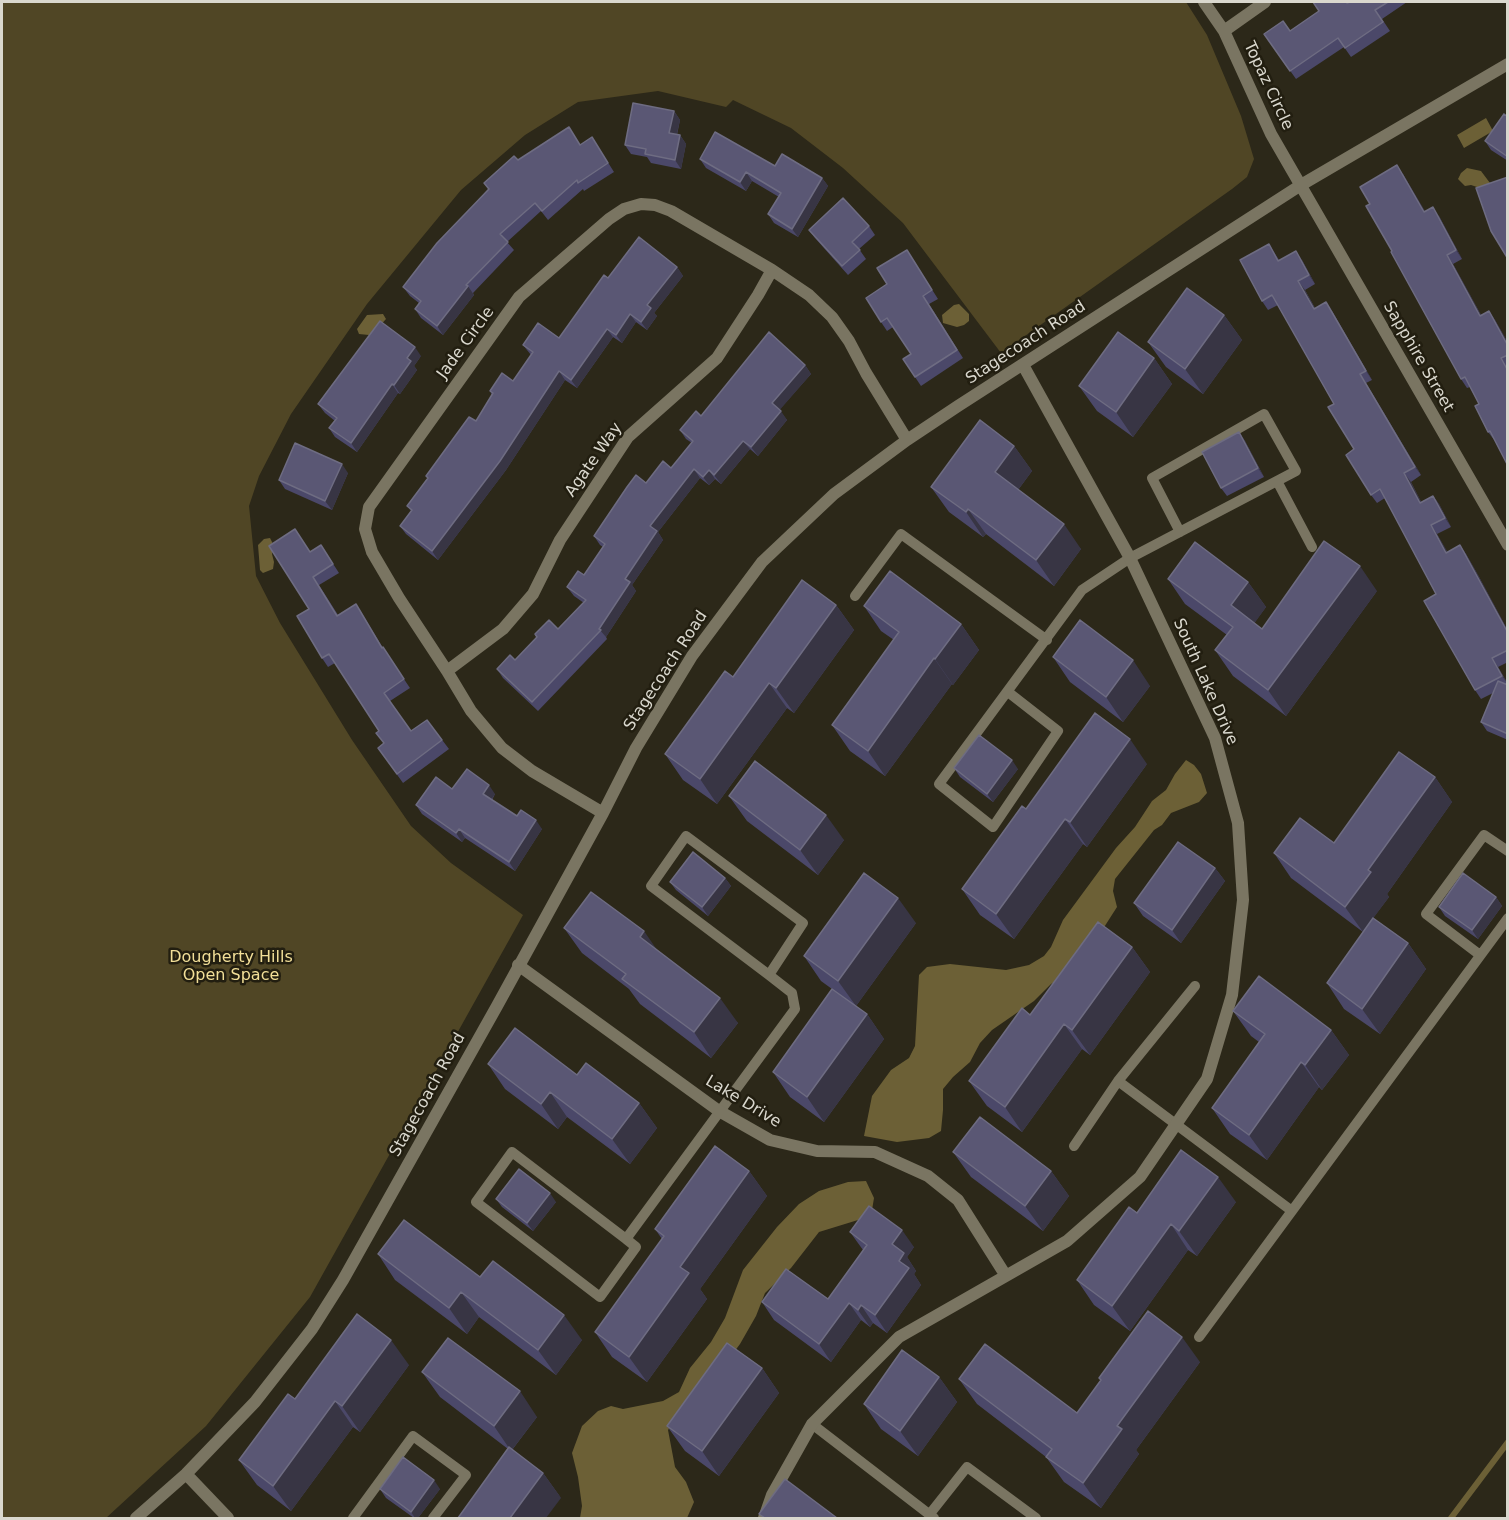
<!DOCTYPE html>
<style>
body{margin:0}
#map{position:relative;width:1509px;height:1520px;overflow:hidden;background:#2c2819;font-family:"DejaVu Sans",sans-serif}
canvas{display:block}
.frame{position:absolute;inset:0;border:3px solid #dad8ce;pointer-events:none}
</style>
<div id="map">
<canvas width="1509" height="1520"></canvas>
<div class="frame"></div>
</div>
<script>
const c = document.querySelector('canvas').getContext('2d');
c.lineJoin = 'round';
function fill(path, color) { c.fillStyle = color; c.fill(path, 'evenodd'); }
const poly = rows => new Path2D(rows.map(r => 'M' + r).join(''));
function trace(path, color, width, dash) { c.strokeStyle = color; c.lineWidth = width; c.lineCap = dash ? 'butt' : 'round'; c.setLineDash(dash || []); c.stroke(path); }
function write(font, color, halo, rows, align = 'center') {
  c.font = font + ' "DejaVu Sans",sans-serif'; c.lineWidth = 5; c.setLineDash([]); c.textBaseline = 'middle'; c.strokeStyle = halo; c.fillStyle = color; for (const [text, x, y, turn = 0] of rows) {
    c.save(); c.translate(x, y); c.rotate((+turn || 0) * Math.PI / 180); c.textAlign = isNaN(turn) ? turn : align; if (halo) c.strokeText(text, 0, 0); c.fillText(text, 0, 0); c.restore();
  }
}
const green = poly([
 [2,2,1186,2,1207,35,1241,116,1254,159,1247,177,1232,189,1001,353,903,223,843,168,791,128,733,100,726,107,658,91,578,102,525,135,461,190,367,304,291,414,259,476,249,506,256,576,280,623,352,740,411,826,451,863,523,915,310,1297,206,1426,106,1518,2,1518]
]);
const water = poly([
 [1486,118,1493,131,1464,148,1457,135],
 [1467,168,1481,171,1490,183,1483,189,1471,185,1465,186,1458,179,1461,173],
 [959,304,969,314,969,321,964,325,957,327,943,323,942,315,954,305],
 [383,314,386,319,376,330,369,335,359,334,357,329,367,315],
 [270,538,274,546,272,554,274,562,273,569,263,573,260,570,258,545,264,539],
 [1186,760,1194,765,1201,774,1207,793,1199,802,1171,813,1162,825,1154,830,1115,879,1113,891,1117,907,1101,932,1060,979,1051,984,1034,1001,992,1030,980,1043,970,1062,953,1077,943,1089,943,1110,941,1131,929,1138,897,1142,864,1136,872,1096,891,1070,909,1058,915,1046,919,975,927,967,950,964,1006,970,1029,965,1044,956,1051,947,1063,920,1116,848,1135,827,1152,801,1166,790,1175,774],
 [866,1181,874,1198,871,1216,819,1232,791,1268,765,1293,756,1316,740,1344,717,1375,685,1408,668,1430,675,1467,686,1482,694,1502,687,1518,580,1518,582,1506,578,1477,572,1453,582,1426,598,1411,611,1406,623,1409,663,1401,679,1392,690,1368,711,1342,725,1318,743,1270,777,1227,799,1204,819,1191,848,1182]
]);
const stream = poly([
 [1451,1518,1508,1442]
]);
const lane = poly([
 [1277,481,1312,547],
 [855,596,901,534,1047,640],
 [1008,692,1058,731,993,827,939,784,1082,590,1130,558,1296,471,1264,414,1152,478,1180,532],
 [1480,955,1426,914,1484,835,1508,851],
 [1118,1081,1292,1211],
 [1074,1146,1118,1081,1195,986],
 [626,1239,512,1152,476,1202,600,1297,636,1247,626,1239,795,1009,792,993,769,975,651,886,686,836,803,923,769,975],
 [1199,1337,1508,918],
 [812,1424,934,1518],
 [929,1515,967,1467,1036,1518],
 [353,1518,413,1436,466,1475,433,1518]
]);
const street = poly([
 [1204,2,1224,31,1271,134,1508,545],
 [1224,31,1265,2],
 [447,671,503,629,533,594,560,540,628,437,717,358,758,295,772,270],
 [603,813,532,771,502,748,471,711,447,671,399,598,372,552,365,529,369,507,519,297,609,219,624,209,641,204,655,205,671,211,772,270,809,295,832,317,849,341,866,373,907,440],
 [518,965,719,1111,770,1140,817,1151,875,1152,928,1176,958,1200,1006,1276],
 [186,1474,228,1518],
 [136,1518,186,1474,255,1402,312,1329,343,1280,497,1006,603,813,636,748,692,656,762,562,834,494,907,440,958,406,1301,185,1508,64],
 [764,1518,772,1495,812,1424,899,1337,1067,1241,1140,1177,1207,1079,1232,995,1243,900,1238,823,1215,738,1130,558,1023,365]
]);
const wall = poly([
 [1350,2,1407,2,1382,19,1390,31,1351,57,1344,47,1296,79,1264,34,1290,31],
 [674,111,680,120,677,135,680,135,686,144,681,169,651,163,647,157,631,154,625,145],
 [1508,117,1508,161,1491,150,1485,141],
 [592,137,614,172,584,191,583,189,548,220,541,211,507,242,514,250,473,293,474,295,443,335,421,318,415,309,419,303,410,296,403,287,488,189,484,183,518,160,581,145],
 [700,159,775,166,822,178,828,186,798,237,774,223,768,214,779,197,752,181,746,191,706,168],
 [1403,174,1425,212,1439,216,1462,259,1453,264,1481,315,1489,311,1495,320,1508,343,1508,466,1495,441,1488,432,1479,404,1470,387,1467,388,1461,379,1370,204],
 [869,226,875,235,859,249,866,259,848,275,815,238,809,230],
 [1269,244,1279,260,1302,260,1315,284,1305,290,1315,308,1332,311,1372,380,1366,383,1421,475,1411,482,1421,502,1433,496,1439,504,1451,527,1437,534,1447,552,1460,545,1466,554,1478,575,1508,631,1508,662,1498,667,1508,684,1508,740,1487,731,1481,722,1493,693,1481,699,1475,690,1436,594,1385,498,1377,503,1371,495,1354,449,1334,404,1278,305,1268,310,1262,301],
 [907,250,938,299,929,304,963,358,921,386,903,359,911,354,893,327,887,331,881,322,887,284],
 [677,267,683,276,654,313,657,316,647,330,636,322,622,343,613,337,577,388,565,380,506,470,438,560,406,534,400,526,411,511,407,506,428,478,426,476,476,421,492,395,490,391,513,381,531,355,523,345,559,338,608,278],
 [1224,315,1242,340,1203,394,1166,367,1148,342],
 [421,356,414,366,417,370,400,394,398,393,357,452,335,437,329,428,335,421,325,413,318,404],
 [1154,358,1172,384,1133,437,1097,411,1079,386],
 [805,365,811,374,779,410,787,420,758,456,750,449,721,484,715,479,709,485,700,478,658,532,663,540,632,585,636,591,606,637,607,639,538,711,503,678,497,669,515,660,537,637,535,634,558,629,584,603,574,596,567,587,584,575,603,547,600,545,594,536,646,483,671,468,692,443,686,439,680,430],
 [1239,432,1245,441,1264,477,1227,496,1221,488],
 [1014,446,1032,471,1018,490,1081,549,1054,586,986,534,983,537,949,512,931,487],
 [348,473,332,510,285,489,279,480],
 [321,545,339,573,319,585,338,615,356,604,383,648,410,688,390,701,411,731,427,720,449,749,403,783,378,748,384,743,379,731,335,663,328,667,322,658,309,609,310,552],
 [1168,579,1248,582,1266,607,1254,623,1262,629,1377,591,1286,716,1233,676,1215,650,1227,635,1185,604],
 [836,605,854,630,794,713,787,708,717,804,683,780,665,754,733,677],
 [864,606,961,624,979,650,953,685,952,684,885,776,850,751,832,725,894,640,881,631],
 [1053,657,1150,686,1123,722,1070,682],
 [1147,764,1087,847,1083,844,1014,939,980,915,962,889,1026,809],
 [954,768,1018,769,993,802,960,777],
 [1435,777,1452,802,1387,894,1389,897,1373,918,1408,943,1426,969,1380,1034,1344,1009,1327,983,1363,932,1291,878,1274,853,1334,843],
 [452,789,495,794,492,800,517,816,542,829,515,871,465,838,462,842,422,814,416,805],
 [729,796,844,840,818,875,747,821],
 [1215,868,1225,881,1181,943,1143,916,1134,903],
 [725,878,731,886,708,916,676,890,670,882],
 [1496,897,1502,906,1478,939,1445,916,1439,907],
 [916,923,856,1006,867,1014,884,1039,824,1122,790,1097,773,1072,832,989,821,981,804,956],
 [564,928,658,951,738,1023,711,1058,640,1004,629,989,582,953],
 [1132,947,1150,972,1090,1055,1082,1049,1022,1132,987,1106,969,1081,1030,1015],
 [1233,1011,1331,1030,1349,1055,1322,1090,1319,1087,1267,1160,1230,1134,1212,1108,1259,1042,1251,1036],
 [488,1064,577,1075,639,1103,657,1128,630,1164,567,1117,558,1129,505,1089],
 [953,1152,1051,1171,1069,1196,1043,1231,971,1177],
 [749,1171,767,1196,700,1289,707,1299,647,1382,612,1357,595,1332,662,1239,655,1229],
 [496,1199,556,1202,533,1231,502,1207],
 [1236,1202,1197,1256,1188,1250,1130,1331,1094,1305,1077,1280,1137,1213],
 [850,1232,914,1247,907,1257,916,1271,914,1274,921,1285,887,1333,873,1323,870,1327,861,1320,831,1362,774,1320,762,1302,828,1299,863,1250],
 [378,1254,480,1277,582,1340,556,1375,479,1317,467,1334,395,1280],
 [1200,1362,1136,1450,1139,1454,1101,1508,1064,1482,1046,1457,977,1404,959,1379,1077,1413,1101,1380,1099,1378],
 [409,1365,360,1432,353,1427,291,1511,257,1485,239,1460,295,1399],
 [762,1368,779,1393,719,1476,685,1451,667,1426],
 [422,1372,537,1417,512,1450,543,1473,561,1498,508,1449,440,1397],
 [939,1377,957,1402,918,1456,881,1429,864,1404],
 [380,1489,440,1489,418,1518,414,1518,386,1498]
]);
const shadedWall = poly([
 [674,111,680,120,675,142,669,133],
 [680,135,686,144,681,169,675,160],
 [1397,165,1403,174,1431,221,1424,212],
 [746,172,752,181,746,191,740,182],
 [822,178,828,186,798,237,792,229],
 [1433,207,1439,216,1462,259,1456,250],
 [1296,251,1302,260,1315,284,1309,275],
 [1447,255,1453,264,1486,324,1480,316],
 [677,267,683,276,654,313,657,316,647,330,641,322,647,305],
 [1298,281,1305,290,1320,318,1314,309],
 [468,286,474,295,443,335,437,326],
 [1326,302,1332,311,1372,380,1366,371],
 [1489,311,1495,320,1508,343,1508,346],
 [630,314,636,322,622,343,616,335],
 [1224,315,1242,340,1203,394,1185,369],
 [607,329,613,337,577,388,571,380],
 [415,347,421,356,414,366,417,370,400,394,394,385,407,358],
 [1154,358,1172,384,1133,437,1116,412],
 [805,365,811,374,778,412,772,403],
 [559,371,565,380,506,470,438,560,432,551],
 [1360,374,1366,383,1421,475,1415,467],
 [392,384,398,393,357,452,351,443],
 [781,411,787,420,758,456,751,447],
 [1239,432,1245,441,1264,477,1258,468],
 [743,441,750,449,721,484,714,475],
 [1014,446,1032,471,1012,498,995,472],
 [342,464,348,473,332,510,325,501],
 [694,469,700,478,658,532,663,540,632,585,636,591,606,637,599,629,625,579,650,526],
 [709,470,715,479,709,485,703,477],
 [1404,473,1411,482,1426,511,1420,503],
 [1433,496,1439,504,1451,527,1445,518],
 [968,509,986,534,983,537,966,512],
 [1064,524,1081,549,1054,586,1036,560],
 [1431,525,1437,534,1453,561,1446,553],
 [1460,545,1466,554,1478,575,1508,631,1508,633],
 [1360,566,1377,591,1286,716,1268,690],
 [1248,582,1266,607,1249,631,1231,605],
 [356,604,362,613,388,657,382,648],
 [836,605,854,630,794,713,776,688],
 [961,624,979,650,953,685,935,659],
 [934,658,952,684,885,776,868,751],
 [1492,658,1498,667,1508,684,1502,676],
 [1133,660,1150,686,1123,722,1106,697],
 [769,683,787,708,717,804,700,779],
 [1130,739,1147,764,1087,847,1070,822],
 [1012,760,1018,769,993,802,987,794],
 [1435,777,1452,802,1387,894,1389,897,1363,932,1345,907,1368,870],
 [489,785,495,794,489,803,483,794],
 [826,815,844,840,818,875,800,850],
 [1065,819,1083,844,1014,939,996,914],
 [536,820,542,829,515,871,509,862],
 [459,829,465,838,462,842,456,833],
 [1215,868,1225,881,1181,943,1172,930],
 [725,878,731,886,708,916,702,907],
 [1496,897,1502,906,1478,939,1472,930],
 [898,898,916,923,856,1006,838,981],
 [644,931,662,957,640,937],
 [1408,943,1426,969,1380,1034,1362,1009],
 [1132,947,1150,972,1090,1055,1072,1030],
 [720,998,738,1023,711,1058,694,1032],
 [867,1014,884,1039,824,1122,807,1097],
 [1064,1024,1082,1049,1022,1132,1005,1107],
 [1331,1030,1349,1055,1322,1090,1305,1065],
 [1301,1062,1319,1087,1267,1160,1249,1135],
 [550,1092,567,1117,558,1129,541,1104],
 [639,1103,657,1128,630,1164,612,1139],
 [749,1171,767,1196,700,1289,707,1299,647,1382,629,1357,680,1267],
 [1051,1171,1069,1196,1043,1231,1025,1206],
 [1218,1177,1236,1202,1197,1256,1179,1231],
 [550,1193,556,1202,533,1231,527,1223],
 [1171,1224,1188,1250,1130,1331,1112,1306],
 [902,1230,914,1247,907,1257,916,1271,914,1274,921,1285,887,1333,875,1315,899,1261,892,1244],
 [461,1292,479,1317,467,1334,449,1308],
 [849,1303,861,1320,831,1362,819,1344],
 [861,1305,873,1323,870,1327,858,1310],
 [564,1315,582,1340,556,1375,538,1350],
 [1182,1337,1200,1362,1136,1450,1139,1454,1101,1508,1083,1483,1117,1426],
 [391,1340,409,1365,360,1432,342,1406],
 [762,1368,779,1393,719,1476,702,1451],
 [939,1377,957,1402,918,1456,900,1431],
 [520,1391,537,1417,511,1451,494,1426],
 [335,1401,353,1427,291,1511,273,1486],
 [543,1473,561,1498,546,1518,510,1518],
 [434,1480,440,1489,418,1518,415,1518,411,1512]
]);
const building = poly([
 [1313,2,1346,2,1347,3,1350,2,1388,2,1375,10,1383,22,1345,48,1338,38,1290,71,1264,34,1283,21,1290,31,1319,11,1313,2],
 [633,103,674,111,669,133,680,135,675,160,645,154,646,149,625,145,633,103],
 [1504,114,1508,117,1508,157,1485,141,1504,114],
 [569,127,580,145,592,137,608,163,578,183,577,180,542,211,535,203,500,234,508,242,466,285,468,286,437,326,415,309,421,301,403,287,437,243,489,189,484,183,514,156,518,160,569,127],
 [715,132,775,166,782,154,822,178,792,229,768,214,781,193,746,172,740,182,700,159,715,132],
 [1397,165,1424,212,1433,207,1456,250,1447,255,1480,316,1489,311,1508,346,1508,355,1501,358,1508,371,1508,466,1490,431,1488,432,1475,406,1479,404,1465,377,1461,379,1391,252,1392,251,1366,206,1370,204,1360,187,1397,165],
 [1508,177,1508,259,1491,231,1476,188,1508,177],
 [843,198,869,226,852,242,860,250,842,266,809,230,843,198],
 [639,237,677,267,647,305,651,308,641,322,630,314,616,335,607,329,571,380,559,371,500,461,432,551,400,526,412,510,407,506,428,478,426,476,469,417,476,421,493,393,490,391,502,373,513,381,533,352,523,345,538,323,559,338,604,275,608,278,639,237],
 [1269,244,1278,261,1296,251,1309,275,1298,281,1314,309,1326,302,1366,371,1360,374,1415,467,1404,473,1420,503,1433,496,1445,518,1431,525,1446,553,1460,545,1508,633,1508,650,1492,658,1502,676,1475,690,1424,601,1436,594,1380,489,1371,495,1346,455,1354,449,1328,407,1334,404,1272,295,1262,301,1240,260,1269,244],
 [907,250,932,290,923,296,957,350,915,377,903,359,911,354,887,318,881,322,866,298,887,284,877,268,907,250],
 [1187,288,1224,315,1185,369,1148,342,1187,288],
 [380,321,415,347,407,358,411,361,394,385,392,384,351,443,329,428,337,418,318,404,380,321],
 [769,332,805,365,772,403,781,411,751,447,743,441,714,475,709,470,703,477,694,469,650,526,657,531,625,579,630,582,599,629,601,630,532,702,497,669,510,655,515,660,537,637,535,634,549,620,558,629,586,600,567,587,578,571,584,575,605,544,594,536,627,487,636,475,646,483,663,461,671,468,693,441,680,430,696,411,701,416,769,332],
 [1118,332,1154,358,1116,412,1079,386,1118,332],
 [980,420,1014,446,995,472,1064,524,1036,560,968,509,966,512,931,487,980,420],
 [1239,432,1258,468,1221,488,1202,452,1239,432],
 [295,443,342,464,325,501,279,480,295,443],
 [295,529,310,552,321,545,333,564,313,577,337,616,356,604,382,648,383,647,404,679,384,693,411,731,427,720,442,740,397,774,378,748,384,743,376,733,379,731,329,654,322,658,297,616,309,609,269,546,295,529],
 [1324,541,1360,566,1268,690,1215,650,1233,627,1168,579,1195,542,1248,582,1231,605,1262,629,1324,541],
 [890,571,961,624,935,659,934,658,868,751,832,725,899,632,864,606,890,571],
 [802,580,836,605,776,688,769,683,700,779,665,754,725,671,733,677,802,580],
 [1080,620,1133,660,1106,697,1053,657,1080,620],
 [1498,681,1508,685,1508,734,1481,722,1498,681],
 [1095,713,1130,739,1070,822,1065,819,996,914,962,889,1022,806,1026,809,1095,713],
 [979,735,1012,760,987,794,954,768,979,735],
 [1399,752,1435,777,1368,870,1371,872,1345,907,1274,853,1300,818,1334,843,1399,752],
 [755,761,826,815,800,850,729,796,755,761],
 [467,769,489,785,483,794,517,816,521,810,536,820,509,862,459,829,456,833,416,805,436,777,452,789,467,769],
 [1178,842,1215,868,1172,930,1134,903,1178,842],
 [693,852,725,878,702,907,670,882,693,852],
 [864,873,898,898,838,981,804,956,864,873],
 [1463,873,1496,897,1472,930,1439,907,1463,873],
 [591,892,644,931,640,937,720,998,694,1032,622,979,626,974,564,928,591,892],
 [1373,918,1408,943,1362,1009,1327,983,1373,918],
 [1098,922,1132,947,1072,1030,1064,1024,1005,1107,969,1081,1022,1008,1030,1015,1098,922],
 [1259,976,1331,1030,1305,1065,1301,1062,1249,1135,1212,1108,1265,1034,1233,1011,1259,976],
 [832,989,867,1014,807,1097,773,1072,832,989],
 [515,1028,577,1075,586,1063,639,1103,612,1139,550,1092,541,1104,488,1064,515,1028],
 [980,1117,1051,1171,1025,1206,953,1152,980,1117],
 [715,1146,749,1171,680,1267,689,1273,629,1357,595,1332,664,1236,655,1229,715,1146],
 [1181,1150,1218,1177,1179,1231,1171,1224,1112,1306,1077,1280,1129,1207,1137,1213,1181,1150],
 [519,1169,550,1193,527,1223,496,1199,519,1169],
 [869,1206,902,1230,892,1244,904,1253,899,1261,909,1268,875,1315,861,1305,858,1310,849,1303,819,1344,762,1302,786,1269,828,1299,867,1245,850,1232,869,1206],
 [404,1220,480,1277,493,1261,564,1315,538,1350,461,1292,449,1308,378,1254,404,1220],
 [1148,1311,1182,1337,1117,1426,1122,1429,1083,1483,1046,1457,1052,1449,959,1379,985,1344,1077,1413,1101,1380,1099,1378,1148,1311],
 [357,1314,391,1340,342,1406,335,1401,273,1486,239,1460,288,1394,295,1399,357,1314],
 [448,1338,520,1391,494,1426,422,1372,448,1338],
 [727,1343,762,1368,702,1451,667,1426,727,1343],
 [902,1350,939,1377,900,1431,864,1404,902,1350],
 [509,1447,543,1473,510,1518,458,1518,509,1447],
 [403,1457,434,1480,411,1512,380,1489,403,1457],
 [785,1479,837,1518,765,1518,759,1514,785,1479]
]);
const streetNames = [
 ["Topaz Circle",1268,86,65],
 ["Jade Circle",466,343,-54],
 ["Stagecoach Road",1026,343,-33],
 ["Sapphire Street",1418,357,60],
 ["Agate Way",594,460,-55],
 ["Stagecoach Road",666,671,-57],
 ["South Lake Drive",1205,682,66],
 ["Stagecoach Road",428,1095,-61],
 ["Lake Drive",743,1102,31]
];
const parkNames = [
 ["Dougherty Hills",231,958],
 ["Open Space",231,976]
];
fill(green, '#504625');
fill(water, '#6c6036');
trace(stream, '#6c6036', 6);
trace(lane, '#7a7562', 10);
trace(street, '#7a7562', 12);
fill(wall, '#4b4869');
fill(shadedWall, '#383544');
fill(building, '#5a5774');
trace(building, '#6e6c82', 1.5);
write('16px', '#dad8ce', '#221e10', streetNames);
write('16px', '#f2df98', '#221e10', parkNames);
</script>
